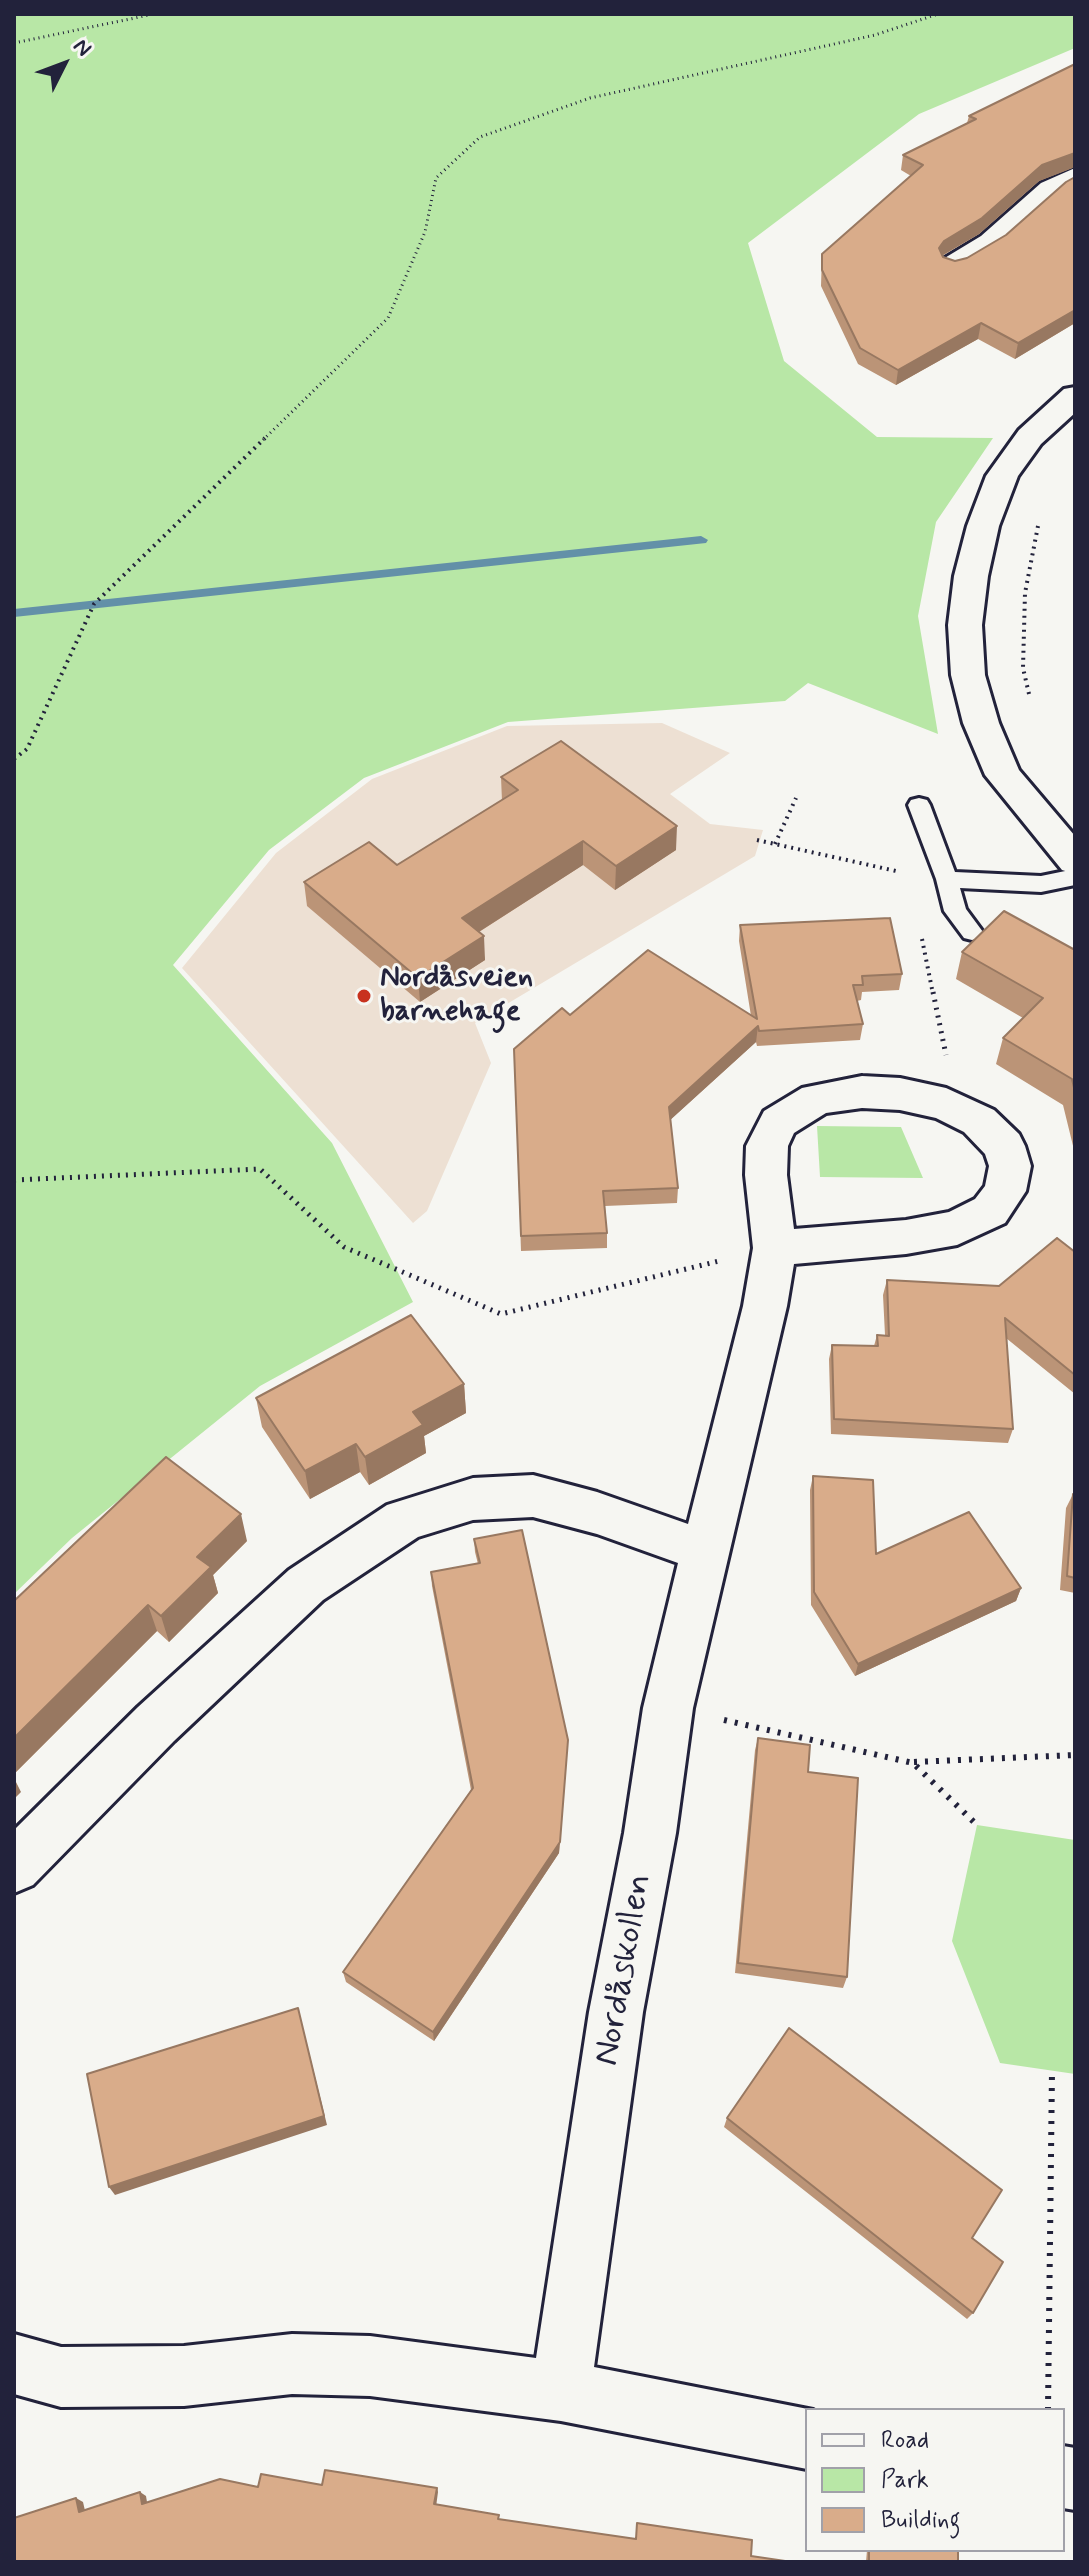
<!DOCTYPE html>
<meta charset="utf-8">
<style>
body{margin:0}
#map{position:relative;width:1089px;height:2576px;overflow:hidden;background:#f6f6f2;font-family:Mynerve,sans-serif}
canvas{display:block}
.frame{position:absolute;inset:0;border:16px solid #22223b;pointer-events:none}
.legend{position:absolute;left:805px;top:2408px;width:260px;height:144px;box-sizing:border-box;background:#f6f6f2;border:2px solid #a1a1a9;margin:0;padding:10px 14px;list-style:none;font-size:24px;color:#22223b}
.legend li{display:flex;align-items:center;gap:16px;height:40px}
.legend b{width:40px;border:2px solid #a1a1a9}
.north{position:absolute;left:24px;top:24px;width:80px;height:80px;-webkit-text-stroke:6px #f6f6f2;paint-order:stroke;rotate:48deg;font-size:22px;font-weight:700;line-height:32px;text-align:center;color:#22223b}
.north::after{content:'';display:block;margin:auto;width:28px;height:36px;background:#22223b;clip-path:polygon(50% 0,100% 100%,50% 72%,0 100%)}
</style>
<div id="map">
<canvas width="1089" height="2576"></canvas>
<div class="frame"></div>
<ul class="legend">
<li><b style="height:10px;background:#f6f6f2"></b>Road</li>
<li><b style="height:22px;background:#b8e7a6"></b>Park</li>
<li><b style="height:22px;background:#d9ac8a"></b>Building</li>
</ul>
<div class="north">N</div>
</div>
<script>
const c = document.querySelector('canvas').getContext('2d');
c.lineJoin = 'round';
function fill(path, color) { c.fillStyle = color; c.fill(path, 'evenodd'); }
const poly = rows => new Path2D(rows.map(r => 'M' + r).join(''));
function trace(path, color, width, dash) { c.strokeStyle = color; c.lineWidth = width; c.lineCap = dash ? 'butt' : 'round'; c.setLineDash(dash || []); c.stroke(path); }
function write(font, color, halo, rows, align = 'center') {
  c.font = font + ' Mynerve,sans-serif'; c.lineWidth = 6; c.setLineDash([]); c.textBaseline = 'middle'; c.strokeStyle = halo; c.fillStyle = color; for (const [text, x, y, turn = 0] of rows) {
    c.save(); c.translate(x, y); c.rotate((+turn || 0) * Math.PI / 180); c.textAlign = isNaN(turn) ? turn : align; if (halo) c.strokeText(text, 0, 0); c.fillText(text, 0, 0); c.restore();
  }
}
const built = poly([
 [662,723,730,753,670,794,710,824,763,830,755,856,475,1023,491,1063,427,1211,413,1223,182,968,276,853,372,779,507,726]
]);
const green = poly([
 [14,14,1075,14,1075,48,919,114,748,243,784,361,877,437,993,438,936,522,918,616,938,734,808,683,785,701,508,722,364,778,269,850,173,965,332,1143,413,1302,260,1386,72,1538,14,1594],
 [817,1126,901,1127,923,1178,820,1177],
 [977,1825,1075,1840,1075,2074,1000,2063,952,1941]
]);
const stream = poly([
 [701,536,708,540,706,543,14,617,14,609,701,536]
]);
const pathFar3 = poly([
 [14,43,154,14],
 [263,440,388,318,425,232,436,178,480,137,590,98,875,35,938,14]
]);
const pathFar2 = poly([
 [1029,694,1023,668,1025,593,1038,526],
 [14,759,27,749,94,604,265,438],
 [757,840,896,871],
 [775,844,796,798],
 [922,939,933,994]
]);
const pathFar1 = poly([
 [933,992,946,1055],
 [14,1180,260,1169,344,1247,501,1314,719,1261]
]);
const path = poly([
 [724,1720,913,1763,977,1825],
 [914,1762,1075,1755],
 [1048,2410,1052,2071]
]);
const service = poly([
 [919,798,927,800,930,805,955,872,1041,876,1075,869,1075,885,1041,892,960,888,966,909,983,932,980,938,972,940,964,938,944,911,936,879,908,805,911,800,919,798]
]);
const minor = poly([
 [1075,168,1075,187,1061,195,1001,248,963,271,953,274,943,271,939,265,943,259,981,236,1041,183,1075,168],
 [1075,387,1075,413,1041,444,1018,476,999,526,988,576,982,625,985,675,999,723,1019,770,1075,836,1075,874,1062,870,985,775,963,723,951,675,948,625,954,576,967,526,986,476,1019,430,1064,389,1075,387],
 [862,1076,900,1078,946,1088,994,1110,1019,1134,1025,1146,1031,1166,1026,1191,1005,1223,957,1245,906,1254,794,1264,787,1306,693,1708,676,1833,643,2012,594,2367,813,2410,807,2410,807,2469,561,2421,370,2396,292,2394,184,2406,61,2407,14,2394,14,2334,61,2347,184,2346,292,2334,370,2336,536,2358,589,2012,624,1833,643,1708,678,1563,597,1534,533,1517,473,1520,418,1537,323,1600,174,1741,33,1885,14,1893,14,1830,138,1707,289,1570,387,1505,473,1478,533,1475,597,1492,688,1524,743,1306,753,1248,745,1175,746,1146,764,1111,802,1088,862,1076],
 [862,1108,900,1110,936,1118,964,1132,985,1154,989,1166,985,1186,975,1199,949,1212,906,1220,794,1229,787,1175,788,1146,794,1133,826,1113,862,1108],
 [1063,2446,1075,2448,1075,2510,1063,2508,1063,2446]
]);
const wall = poly([
 [1075,64,1075,167,1039,181,979,234,942,256,955,261,967,258,1006,235,1075,177,1075,323,1015,359,978,339,896,385,858,364,821,286,822,254,911,176,901,170,903,155,967,123,969,116],
 [501,777,676,850,615,890,583,865,479,932,485,960,420,1002,307,906,304,882,397,865,502,801],
 [740,925,902,974,899,990,862,992,861,1000,857,1001,863,1024,860,1040,757,1046,756,1042,670,1120,678,1188,677,1203,605,1206,607,1233,607,1248,521,1251,514,1049,570,1015,751,1016,739,941],
 [1075,950,1075,1154,1063,1105,996,1064,1003,1038,1023,1018,956,979,962,952],
 [1075,1252,1075,1394,1006,1338,1013,1429,1008,1443,831,1434,829,1359,832,1345,874,1346,877,1335,885,1335,883,1295,887,1280,999,1286],
 [464,1384,466,1413,424,1436,426,1453,369,1485,360,1472,310,1499,262,1427,256,1398],
 [813,1476,876,1554,1021,1588,1016,1601,855,1676,811,1605,810,1490],
 [1073,1494,1075,1494,1075,1593,1060,1590,1066,1508],
 [474,1539,568,1740,559,1853,434,2041,346,1982,343,1972,471,1790,432,1586,431,1572,478,1564,475,1552],
 [247,1541,213,1575,218,1593,169,1642,157,1631,14,1774,14,1601],
 [758,1738,808,1772,847,1977,843,1988,735,1973,755,1750],
 [727,2118,972,2238,973,2313,967,2319,724,2127],
 [867,2550,958,2550,958,2562,866,2562]
]);
const shadedWall = poly([
 [1075,153,1075,167,1039,181,979,234,941,256,939,248,944,241,1042,165],
 [1075,310,1075,323,1015,359,1018,343],
 [981,323,978,339,896,385,898,370],
 [677,826,676,850,615,890,616,866],
 [583,841,583,865,463,942,462,918],
 [484,936,485,960,420,1002,418,978],
 [758,1026,756,1042,668,1122,669,1107],
 [464,1384,466,1413,424,1436,426,1453,369,1485,365,1457,413,1412],
 [356,1444,360,1472,310,1499,305,1471],
 [241,1514,247,1541,213,1575,218,1593,169,1642,161,1616,197,1557],
 [1021,1588,1016,1601,855,1676,858,1664],
 [148,1605,157,1631,14,1774,14,1738],
 [568,1740,559,1853,434,2041,433,2032],
 [14,1778,21,1792,14,1799],
 [298,2008,327,2125,115,2195,109,2187],
 [437,2488,438,2492,436,2507,434,2504],
 [140,2492,146,2496,148,2508,142,2504],
 [76,2498,83,2502,86,2515,79,2512]
]);
const building = poly([
 [1075,64,1075,153,1042,165,982,218,944,241,939,248,943,257,955,261,967,258,1006,235,1066,182,1075,177,1075,310,1018,343,981,323,898,370,860,348,822,270,822,254,923,165,903,155,976,119,969,116,1075,64],
 [561,741,677,826,616,866,583,841,462,918,484,936,418,978,304,882,369,842,397,865,518,790,501,777,561,741],
 [1004,911,1075,950,1075,1092,1072,1079,1003,1038,1043,998,962,952,1004,911],
 [890,918,902,974,862,976,863,985,853,985,863,1024,759,1031,758,1026,669,1107,678,1188,603,1191,607,1233,521,1236,514,1049,562,1008,570,1015,648,950,757,1019,740,925,890,918],
 [1057,1238,1075,1252,1075,1375,1005,1318,1013,1429,834,1419,832,1345,878,1346,877,1335,889,1336,887,1280,999,1286,1057,1238],
 [411,1315,464,1384,413,1412,423,1425,365,1457,356,1444,305,1471,256,1398,411,1315],
 [166,1457,241,1514,197,1557,211,1567,161,1616,148,1605,14,1738,14,1601,166,1457],
 [813,1476,873,1480,876,1554,969,1512,1021,1588,858,1664,814,1592,813,1476],
 [1073,1494,1075,1494,1075,1578,1067,1576,1073,1494],
 [522,1530,568,1740,560,1842,433,2032,343,1972,473,1788,431,1572,480,1563,474,1539,522,1530],
 [758,1738,810,1745,808,1772,858,1778,847,1977,738,1963,758,1738],
 [298,2008,324,2116,109,2187,87,2074,298,2008],
 [789,2028,1002,2190,972,2238,1003,2262,973,2313,727,2118,789,2028],
 [325,2470,437,2488,434,2504,499,2515,498,2519,636,2539,637,2523,752,2540,751,2556,792,2562,14,2562,14,2518,76,2498,79,2512,140,2492,142,2504,220,2479,258,2487,261,2474,322,2485,325,2470],
 [869,2550,958,2550,958,2562,869,2562,869,2550]
]);
const markers = [
 [364,996,8,"#c8321e"]
];
const poiNames = [
 ["Nordåsveien",380,979],
 ["barnehage",380,1013]
];
const nearStreetnames = [
 ["Nordåskollen",625,1970,-80]
];
fill(built, '#ede0d3');
fill(green, '#b8e7a6');
fill(stream, '#6390a8');
trace(service, '#22223b', 6);
trace(minor, '#22223b', 6);
trace(pathFar3, '#22223b', 3, [1, 4]);
trace(pathFar2, '#22223b', 4, [2, 5]);
trace(pathFar1, '#22223b', 5, [2, 6]);
trace(path, '#22223b', 6, [3, 8]);
fill(service, '#f6f6f2');
fill(minor, '#f6f6f2');
fill(wall, '#bb9477');
fill(shadedWall, '#987861');
fill(building, '#d9ac8a');
trace(building, '#987861', 2);
for (const [x, y, r, color] of markers) { const dot = new Path2D(); dot.arc(x, y, r, 0, 2 * Math.PI); c.fillStyle = color; c.fill(dot); trace(dot, '#f6f6f2', 3); }
write('bold 30px', '#22223b', '#f6f6f2', poiNames, 'left');
write('36px', '#22223b', '#f6f6f2', nearStreetnames);
</script>
